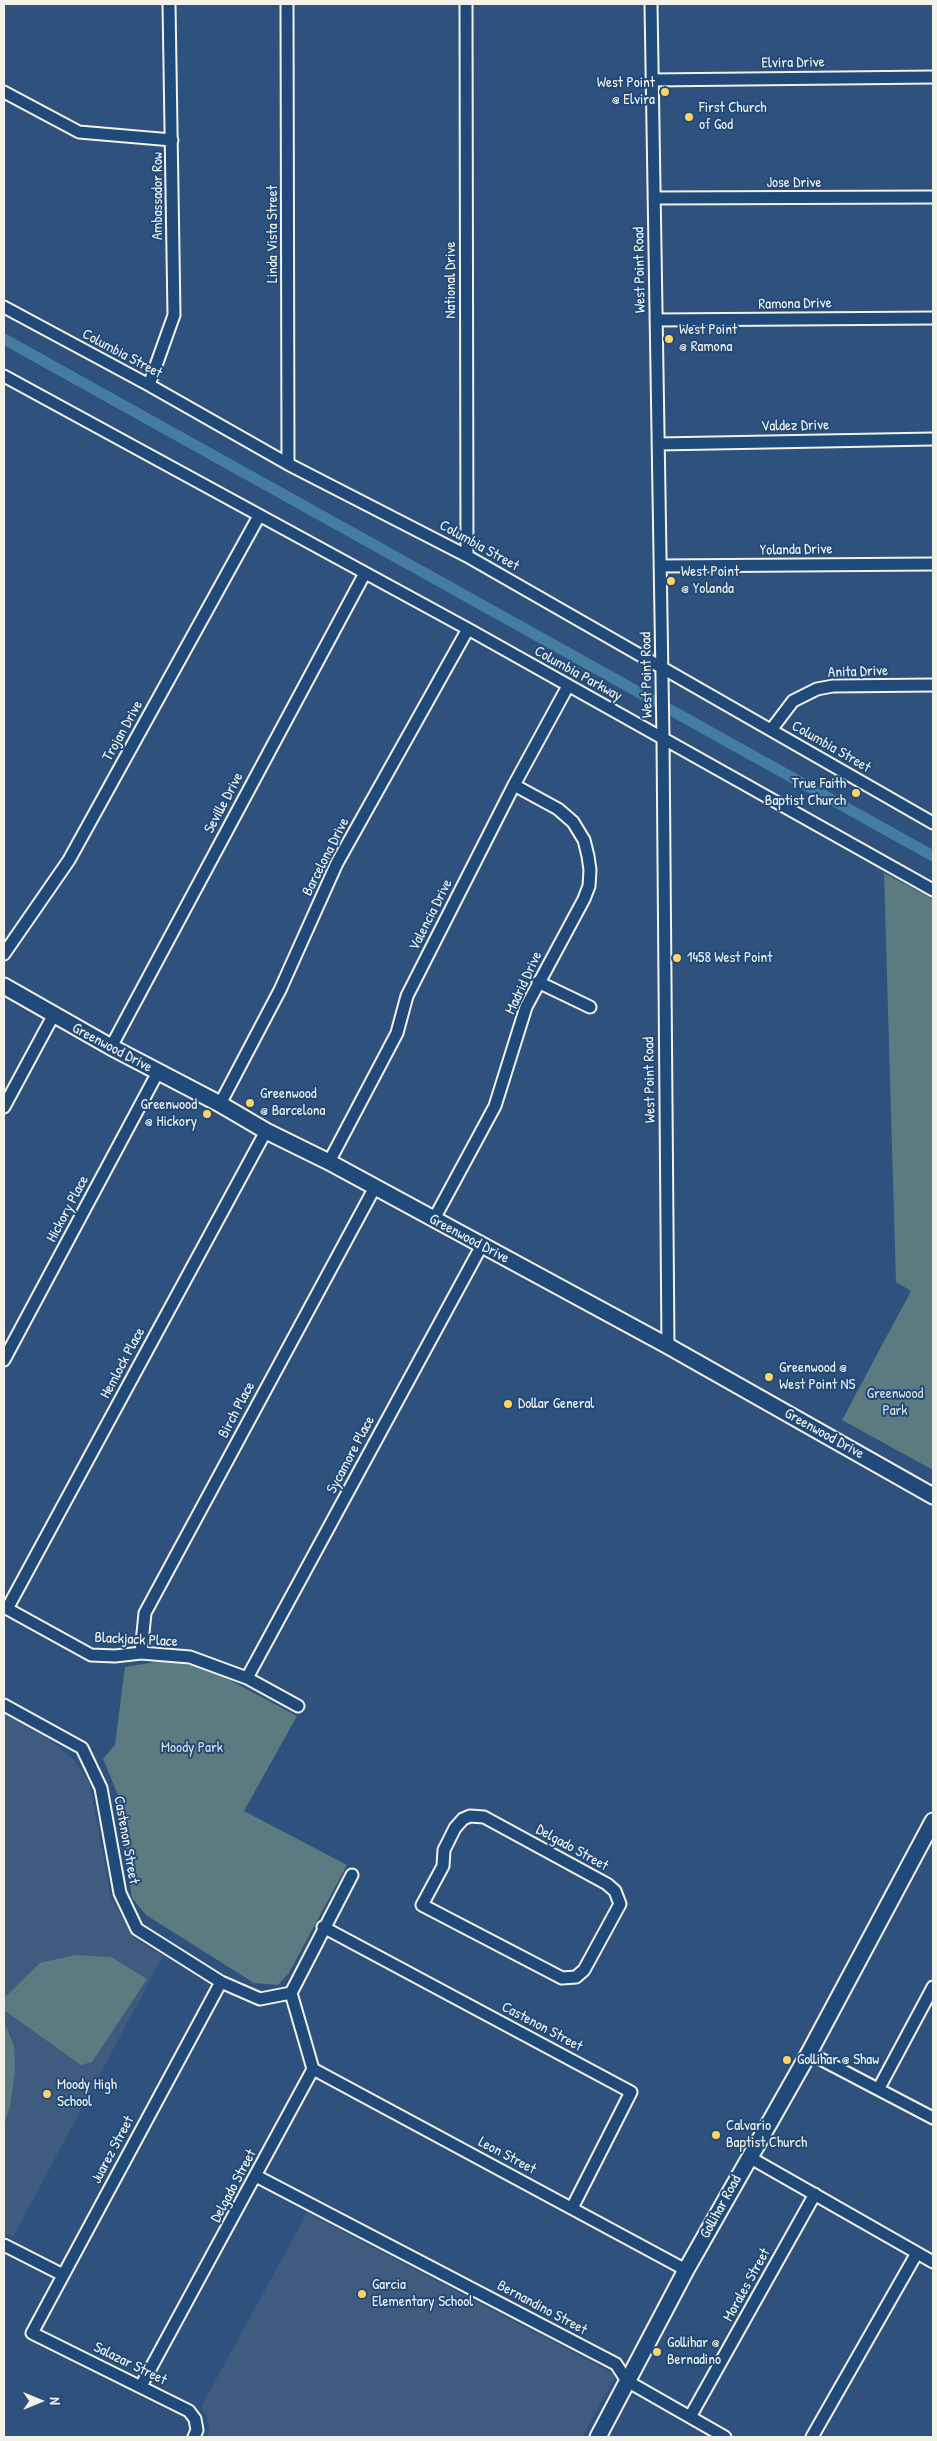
<!DOCTYPE html>
<style>
body{margin:0}
#map{position:relative;width:937px;height:2441px;overflow:hidden;background:#2e527d;font-family:"Patrick Hand",sans-serif}
canvas{display:block}
.frame{position:absolute;inset:0;border:5px solid #f4f1e8;pointer-events:none}
.north{position:absolute;left:15px;top:2376px;width:50px;height:50px;-webkit-text-stroke:4px #1f4a7a;paint-order:stroke;rotate:90deg;font-size:14px;font-weight:700;line-height:20px;text-align:center;color:#f4f1e8}
.north::after{content:'';display:block;margin:auto;width:18px;height:22px;background:#f4f1e8;clip-path:polygon(50% 0,100% 100%,50% 72%,0 100%)}
</style>
<div id="map">
<canvas width="937" height="2441"></canvas>
<div class="frame"></div>
<div class="north">N</div>
</div>
<script>
const c = document.querySelector('canvas').getContext('2d');
c.lineJoin = 'round';
function fill(path, color) { c.fillStyle = color; c.fill(path, 'evenodd'); }
const poly = rows => new Path2D(rows.map(r => 'M' + r).join(''));
function trace(path, color, width, dash) { c.strokeStyle = color; c.lineWidth = width; c.lineCap = dash ? 'butt' : 'round'; c.setLineDash(dash || []); c.stroke(path); }
function write(font, color, halo, rows, align = 'center') {
  c.font = font + ' "Patrick Hand",sans-serif'; c.lineWidth = 4; c.setLineDash([]); c.textBaseline = 'middle'; c.strokeStyle = halo; c.fillStyle = color; for (const [text, x, y, turn = 0] of rows) {
    c.save(); c.translate(x, y); c.rotate((+turn || 0) * Math.PI / 180); c.textAlign = isNaN(turn) ? turn : align; if (halo) c.strokeText(text, 0, 0); c.fillText(text, 0, 0); c.restore();
  }
}
const built = poly([
 [4,1714,50,1740,73,1759,89,1782,111,1898,135,1939,163,1956,13,2237,4,2233],
 [307,2213,616,2375,582,2437,208,2437,209,2425,206,2415,201,2407]
]);
const green = poly([
 [884,873,933,899,933,1470,842,1420,911,1291,896,1282],
 [167,1660,191,1665,222,1676,297,1716,244,1811,347,1865,289,1973,278,1985,254,1983,146,1915,132,1898,118,1795,103,1759,115,1745,125,1667],
 [75,1955,111,1957,147,1979,92,2062,81,2065,4,2010,4,1998,40,1963],
 [4,2022,14,2046,15,2071,10,2106,4,2124]
]);
const canal = poly([
 [4,339,933,856]
]);
const minor = poly([
 [287,4,288,464],
 [466,4,467,556],
 [651,4,663,738,668,1346],
 [652,80,933,77],
 [4,92,79,132,172,140],
 [654,198,933,197],
 [4,307,149,385,288,464,467,556,933,823],
 [656,320,933,318],
 [4,376,468,629,933,890],
 [149,385,174,315,169,4],
 [658,444,933,439],
 [660,566,933,564],
 [771,730,793,701,817,689,833,686,933,685],
 [4,954,69,860,259,516],
 [538,982,590,1007],
 [111,1047,365,573],
 [220,1104,280,990,337,863,468,629],
 [4,1107,53,1016],
 [329,1162,397,1033,407,996,514,785,568,686],
 [434,1219,495,1106,526,1007,584,899,589,886,590,870,588,856,584,840,573,822,558,809,514,785],
 [4,1360,158,1072],
 [4,1607,91,1655,115,1656,141,1653,190,1657,247,1678,298,1706],
 [7,1609,266,1131],
 [141,1653,145,1613,375,1187],
 [247,1678,482,1245],
 [4,1705,82,1748,101,1788,120,1893,137,1929,221,1982,260,1999,291,1993],
 [470,1816,484,1817,607,1884,615,1891,620,1904,584,1970,576,1977,562,1978,422,1905,443,1866,444,1850,455,1828,463,1819,470,1816],
 [323,1927,631,2092,572,2208],
 [809,2053,933,2118],
 [313,2069,686,2270],
 [879,2088,933,1987],
 [749,2157,933,2262],
 [256,2176,616,2364,627,2381,725,2437],
 [4,2245,63,2275],
 [141,2386,313,2069,291,1993,352,1875],
 [690,2417,815,2194],
 [194,2437,197,2430,195,2419,189,2411,32,2333,221,1982],
 [812,2437,917,2253]
]);
const major = poly([
 [4,986,111,1047,220,1104,266,1131,329,1162,668,1346,933,1496],
 [598,2437,686,2270,809,2053,933,1821]
]);
const markers = [
 [665,92,5,"#ffd166"],
 [689,117,5,"#ffd166"],
 [669,339,5,"#ffd166"],
 [671,581,5,"#ffd166"],
 [856,793,5,"#ffd166"],
 [677,958,5,"#ffd166"],
 [250,1103,5,"#ffd166"],
 [207,1114,5,"#ffd166"],
 [769,1377,5,"#ffd166"],
 [508,1404,5,"#ffd166"],
 [787,2060,5,"#ffd166"],
 [47,2094,5,"#ffd166"],
 [716,2135,5,"#ffd166"],
 [362,2294,5,"#ffd166"],
 [657,2352,5,"#ffd166"]
];
const streetNames = [
 ["Elvira Drive",793,63,-1],
 ["Jose Drive",794,183],
 ["Ambassador Row",158,196,-90],
 ["Linda Vista Street",273,234,-90],
 ["West Point Road",640,270,-91],
 ["National Drive",451,280,-90],
 ["Ramona Drive",795,304,-1],
 ["Columbia Street",122,354,28],
 ["Valdez Drive",795,426,-1],
 ["Columbia Street",479,546,29],
 ["Yolanda Drive",796,550,-1],
 ["Anita Drive",858,672,-2],
 ["Columbia Parkway",578,674,29],
 ["West Point Road",647,675,-91],
 ["Trojan Drive",123,731,-61],
 ["Columbia Street",831,747,30],
 ["Seville Drive",224,803,-62],
 ["Barcelona Drive",326,857,-63],
 ["Valencia Drive",431,915,-63],
 ["Madrid Drive",524,983,-65],
 ["Greenwood Drive",112,1048,28],
 ["West Point Road",650,1080,-91],
 ["Hickory Place",68,1209,-62],
 ["Greenwood Drive",469,1239,28],
 ["Hemlock Place",123,1363,-62],
 ["Birch Place",237,1410,-62],
 ["Greenwood Drive",824,1434,29],
 ["Sycamore Place",351,1455,-62],
 ["Blackjack Place",136,1640,3],
 ["Castenon Street",126,1840,80],
 ["Delgado Street",572,1848,29],
 ["Castenon Street",542,2027,28],
 ["Juarez Street",113,2150,-62],
 ["Leon Street",507,2156,28],
 ["Delgado Street",234,2186,-62],
 ["Gollihar Road",721,2207,-61],
 ["Morales Street",747,2285,-61],
 ["Bernandino Street",542,2308,28],
 ["Salazar Street",130,2364,26]
];
const poiNames = [
 ["West Point",655,83,"right"],
 ["@ Elvira",655,100,"right"],
 ["First Church",699,108],
 ["of God",699,125],
 ["West Point",679,330],
 ["@ Ramona",679,347],
 ["West Point",681,572],
 ["@ Yolanda",681,589],
 ["True Faith",846,784,"right"],
 ["Baptist Church",846,801,"right"],
 ["1458 West Point",687,958],
 ["Greenwood",260,1094],
 ["@ Barcelona",260,1111],
 ["Greenwood",197,1105,"right"],
 ["@ Hickory",197,1122,"right"],
 ["Greenwood @",779,1368],
 ["West Point NS",779,1385],
 ["Dollar General",518,1404],
 ["Gollihar @ Shaw",797,2060],
 ["Moody High",57,2085],
 ["School",57,2102],
 ["Calvario",726,2126],
 ["Baptist Church",726,2143],
 ["Garcia",372,2285],
 ["Elementary School",372,2302],
 ["Gollihar @",667,2343],
 ["Bernadino",667,2360]
];
const parkNames = [
 ["Greenwood",895,1394],
 ["Park",895,1411],
 ["Moody Park",192,1748]
];
fill(built, '#3f5c80');
fill(green, '#5b7b80');
trace(canal, '#457da1', 11);
trace(minor, '#f4f1e8', 15);
trace(major, '#f4f1e8', 19);
trace(minor, '#1f4a7a', 11);
trace(major, '#1f4a7a', 15);
for (const [x, y, r, color] of markers) { const dot = new Path2D(); dot.arc(x, y, r, 0, 2 * Math.PI); c.fillStyle = color; c.fill(dot); trace(dot, '#1f4a7a', 2); }
write('15px', '#f4f1e8', '#1f4a7a', streetNames);
write('15px', '#f4f1e8', '#1f4a7a', poiNames, 'left');
write('15px', '#dddfd8', '#1f4a7a', parkNames);
</script>
